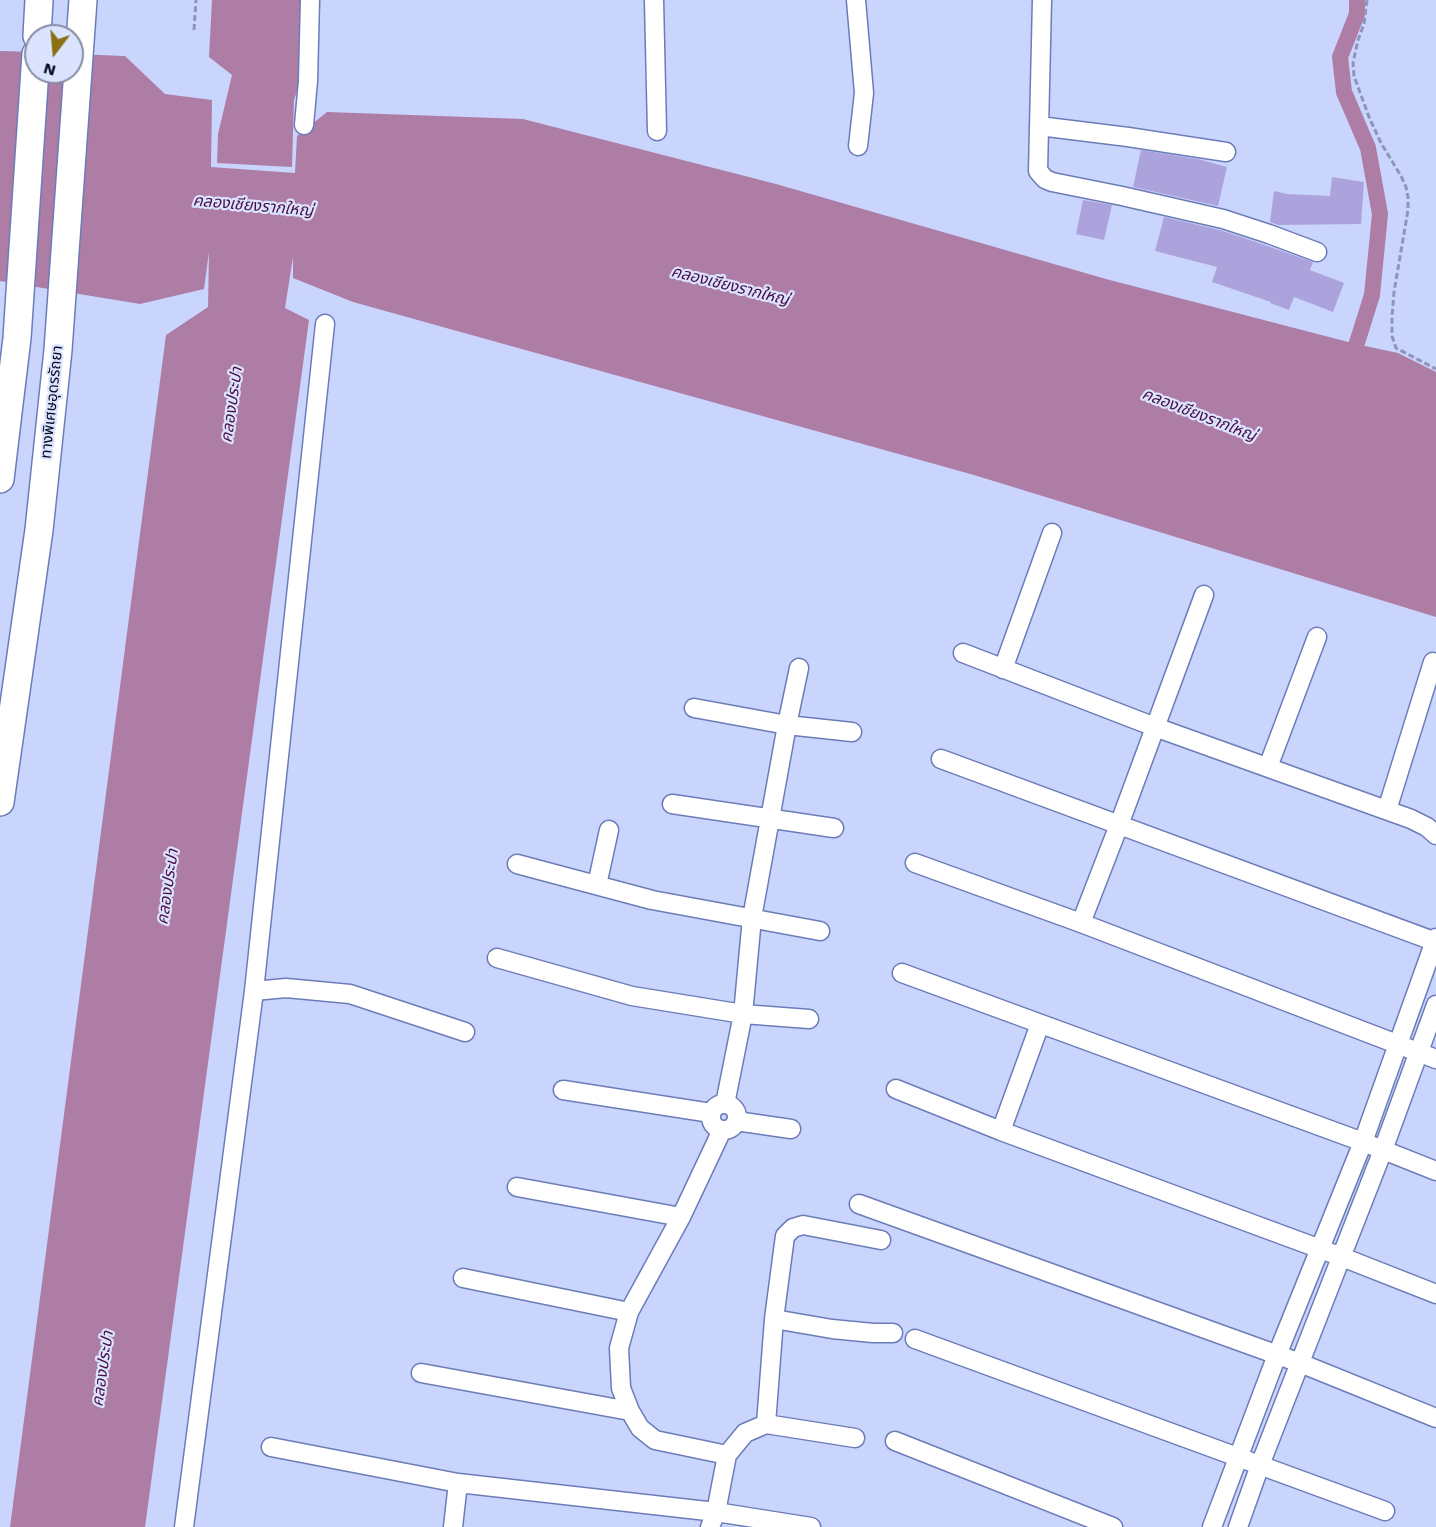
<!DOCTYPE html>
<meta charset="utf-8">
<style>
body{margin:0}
#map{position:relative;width:1436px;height:1527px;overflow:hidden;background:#c9d5fd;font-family:"Work Sans",sans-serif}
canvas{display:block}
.north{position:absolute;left:24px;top:24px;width:60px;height:60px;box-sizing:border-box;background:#dbe3fe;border:2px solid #868ca5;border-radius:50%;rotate:196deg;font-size:16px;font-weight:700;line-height:24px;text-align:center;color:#060a20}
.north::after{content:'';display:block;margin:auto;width:21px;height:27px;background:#8a7012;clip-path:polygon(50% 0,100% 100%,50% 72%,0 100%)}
</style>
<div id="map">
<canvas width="1436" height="1527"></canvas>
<div class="north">N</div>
</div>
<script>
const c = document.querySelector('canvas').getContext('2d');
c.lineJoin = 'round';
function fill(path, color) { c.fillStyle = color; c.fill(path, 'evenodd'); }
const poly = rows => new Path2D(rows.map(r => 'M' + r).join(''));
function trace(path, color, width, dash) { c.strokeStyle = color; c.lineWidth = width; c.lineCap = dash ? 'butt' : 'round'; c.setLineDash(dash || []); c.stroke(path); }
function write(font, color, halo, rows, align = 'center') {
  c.font = font + ' "Work Sans","Noto Sans Thai",sans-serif'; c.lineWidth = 4.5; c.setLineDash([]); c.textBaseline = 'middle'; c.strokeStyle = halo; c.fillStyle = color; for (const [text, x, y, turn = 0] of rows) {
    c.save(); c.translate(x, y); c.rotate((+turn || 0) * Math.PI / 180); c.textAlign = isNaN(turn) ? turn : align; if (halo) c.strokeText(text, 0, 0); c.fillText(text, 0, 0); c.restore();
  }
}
const water = poly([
 [212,0,300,0,301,80,294,100,292,167,217,163,218,134,232,75,209,57],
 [0,51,36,52,36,72,72,72,72,54,125,56,165,94,212,100,211,167,295,173,297,136,327,112,523,119,776,184,1106,279,1356,344,1398,353,1436,372,1436,617,974,475,353,302,293,278,293,257,285,308,309,320,145,1527,10,1527,166,335,208,307,209,252,204,289,140,304,0,281]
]);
const canal = poly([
 [1350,365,1372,295,1380,214,1368,148,1344,92,1340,57,1357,14,1357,0]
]);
const building = poly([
 [1141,150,1198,159,1227,167,1218,206,1133,187],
 [1332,177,1364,182,1361,224,1278,225,1270,222,1274,191,1287,194,1330,196],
 [1083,200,1112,205,1104,240,1076,234],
 [1164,217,1220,230,1265,245,1313,262,1310,270,1344,283,1333,312,1294,297,1289,310,1270,303,1271,302,1212,282,1217,267,1155,251]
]);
const path = poly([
 [1367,0,1364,24,1358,40,1353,63,1354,76,1369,117,1381,143,1401,176,1406,187,1408,197,1408,210,1394,292,1392,317,1392,336,1396,348,1436,369],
 [194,30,196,0]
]);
const minor = poly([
 [654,0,657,131],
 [856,0,864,93,858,146],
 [1042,0,1038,171,1045,179,1052,182,1122,196,1223,219,1269,234,1317,252],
 [304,125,308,81,310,0],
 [1039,126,1128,137,1226,152],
 [963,653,1155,727,1411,819,1427,827,1436,835],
 [1003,669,1052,533],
 [694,708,787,725,852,732],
 [941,759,1436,942],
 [1268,767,1317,637],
 [672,804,834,828],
 [1387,810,1433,662],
 [915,863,1081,923,1436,1059],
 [517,864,652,900,820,931],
 [597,885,609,830],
 [1081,923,1119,825,1204,595],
 [497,958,632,996,743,1014,809,1019],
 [902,973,1363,1142,1436,1171],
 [254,991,286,988,350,994,465,1032],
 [896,1089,1001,1131,1342,1257,1436,1294],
 [563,1090,711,1113],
 [725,1104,743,1014,752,918,787,725,799,668],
 '711 1117a13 13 0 1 1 26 0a13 13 0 1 1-26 0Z',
 [736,1121,791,1129],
 [1001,1131,1040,1024],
 [517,1187,681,1217],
 [859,1204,1300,1363,1436,1418],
 [881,1240,803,1225,793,1228,785,1236,774,1319,832,1329,873,1333,893,1333],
 [463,1278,629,1312],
 [915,1339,1385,1511],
 [421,1373,630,1411],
 [766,1424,774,1319],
 [895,1441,1113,1527],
 [271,1447,458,1483,716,1512,811,1527],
 [727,1455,745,1433,766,1424,855,1438],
 [184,1527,254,991,325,324],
 [453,1527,458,1483],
 [710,1527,716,1512,727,1455,655,1440,640,1428,630,1411,621,1388,619,1348,629,1312,681,1217,722,1130],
 [1212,1527,1277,1355,1363,1142,1436,938],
 [1238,1527,1260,1465,1383,1150,1436,1005]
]);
const highway = poly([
 [37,36,39,0],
 [0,479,17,338,36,54],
 [0,802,39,530,58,350,83,0]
]);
const streetNames = [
 ["ทางพิเศษอุดรรัถยา",52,402,-84]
];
const waterNames = [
 ["คลองเชียงรากใหญ่",253,206,5],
 ["คลองเชียงรากใหญ่",730,286,14],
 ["คลองประปา",232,405,-82],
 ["คลองเชียงรากใหญ่",1199,415,21],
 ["คลองประปา",168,887,-82],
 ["คลองประปา",103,1369,-82]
];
fill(water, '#ae7da6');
trace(canal, '#ae7da6', 16);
fill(building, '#ada3dc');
trace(minor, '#6c7cb8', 21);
trace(highway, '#6c7cb8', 30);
trace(path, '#8c96b8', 3, [6, 3]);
trace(minor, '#fff', 18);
trace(highway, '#fff', 27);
write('15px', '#060a20', '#dbe3fe', streetNames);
write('italic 16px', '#480d43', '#dbe3fe', waterNames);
</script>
